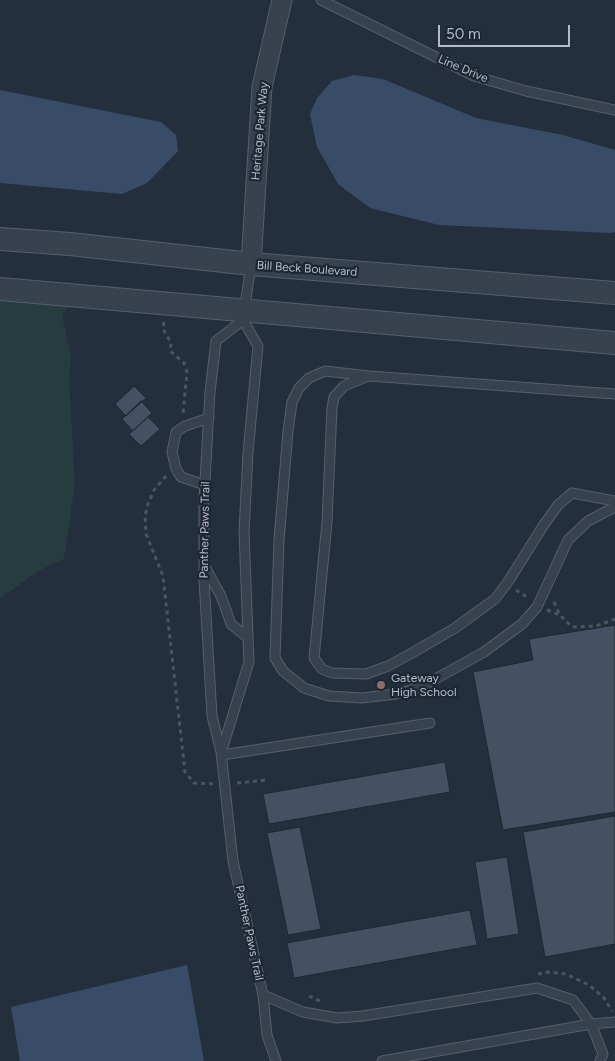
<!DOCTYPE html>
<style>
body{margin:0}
#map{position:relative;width:615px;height:1061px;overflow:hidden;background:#242f3e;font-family:Figtree,sans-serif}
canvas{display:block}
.scale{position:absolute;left:438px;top:25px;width:132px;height:22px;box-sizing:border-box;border:2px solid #b4bcc9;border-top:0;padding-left:6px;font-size:15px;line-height:18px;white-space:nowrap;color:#b4bcc9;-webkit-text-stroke:4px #1d2633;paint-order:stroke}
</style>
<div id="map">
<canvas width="615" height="1061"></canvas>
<div class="scale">50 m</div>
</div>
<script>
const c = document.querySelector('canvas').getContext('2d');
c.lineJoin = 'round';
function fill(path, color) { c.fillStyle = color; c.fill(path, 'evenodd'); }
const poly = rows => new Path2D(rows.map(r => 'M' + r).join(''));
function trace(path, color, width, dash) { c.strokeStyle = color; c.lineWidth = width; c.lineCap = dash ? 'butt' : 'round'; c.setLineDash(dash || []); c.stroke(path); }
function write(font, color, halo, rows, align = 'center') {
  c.font = font + ' Figtree,sans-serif'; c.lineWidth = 4.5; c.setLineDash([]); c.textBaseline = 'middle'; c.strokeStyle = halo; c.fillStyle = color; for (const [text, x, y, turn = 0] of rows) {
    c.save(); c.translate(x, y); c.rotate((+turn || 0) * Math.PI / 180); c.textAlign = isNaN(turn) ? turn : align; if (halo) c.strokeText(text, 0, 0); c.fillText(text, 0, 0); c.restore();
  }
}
const green = poly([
 [0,299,74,307,67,308,62,315,71,357,69,378,75,483,64,559,40,570,0,598]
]);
const water = poly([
 [354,75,383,79,476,118,563,135,615,150,615,232,609,233,439,225,370,208,338,184,317,147,310,114,317,98,332,81],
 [0,90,161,122,176,135,178,151,147,183,122,194,0,183],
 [187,965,204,1061,20,1061,11,1007]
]);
const building = poly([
 [134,386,146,398,126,416,115,404,134,386],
 [141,401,152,413,133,431,122,419,141,401],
 [148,417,160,429,141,446,129,434,148,417],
 [615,625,615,812,503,830,473,672,533,660,529,639,615,625],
 [445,762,450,792,269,824,263,794,445,762],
 [615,816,615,944,545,957,523,832,615,816],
 [300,827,321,929,288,935,267,833,300,827],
 [507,857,519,934,487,939,475,862,507,857],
 [470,910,477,945,294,978,287,943,470,910]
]);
const path = poly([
 [164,322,163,329,171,343,170,351,184,363,187,372,183,414],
 [166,476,154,490,148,504,145,516,146,534,163,576,185,772,194,783,214,784],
 [516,590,527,597],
 [554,602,560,615,572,627,596,626,615,619],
 [547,610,560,615],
 [237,783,268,780],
 [538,974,548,972,566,974,589,985,604,998,612,1011],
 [309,996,320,1001]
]);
const service = poly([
 [321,0,474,76,526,91,615,110],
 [243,320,216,341,210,392,204,499,204,580,212,716,221,752,233,861,263,995,267,1035,276,1061],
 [366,377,344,386,334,397,332,408,327,522,314,658,322,669,332,673,366,674,388,666,412,653,455,628,495,599,508,582,543,526,558,505,572,493,615,501],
 [615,394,369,376,325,371,309,378,299,388,292,402,288,431,279,540,275,658,283,671,304,688,329,696,362,698,396,694,421,687,484,652,522,624,537,607,568,540,588,521,615,507],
 [205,485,181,477,176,469,172,452,176,432,185,426,209,418],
 [205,567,221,596,231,624,248,638],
 [222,750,249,662,244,532,248,453,258,346,243,320,251,265],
 [222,755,430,723],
 [263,995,303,1012,337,1018,363,1016,537,988,573,1000,591,1024,603,1054,600,1061],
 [382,1061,591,1024,615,1022]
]);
const minor = poly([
 [251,264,262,87,282,0]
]);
const tertiary = poly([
 [0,239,70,244,251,264,615,293],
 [0,289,615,343]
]);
const markers = [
 [381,685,5,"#8d6e63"]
];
const streetNames = [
 ["Line Drive",463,69,23],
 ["Heritage Park Way",260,131,-85],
 ["Bill Beck Boulevard",307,269,4],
 ["Panther Paws Trail",205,530,-89],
 ["Panther Paws Trail",249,933,78]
];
const poiNames = [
 ["Gateway",391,678],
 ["High School",391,692]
];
fill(green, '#263c3f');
fill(water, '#394c67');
fill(building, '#455162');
trace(building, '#1f2835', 1);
trace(service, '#565f6c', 11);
trace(minor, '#565f6c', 21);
trace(tertiary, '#565f6c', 24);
trace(path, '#44595c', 3, [4, 4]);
trace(service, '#38414e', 9);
trace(minor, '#38414e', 19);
trace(tertiary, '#38414e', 22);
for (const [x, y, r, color] of markers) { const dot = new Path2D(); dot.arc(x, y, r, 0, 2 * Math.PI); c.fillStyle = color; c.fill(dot); trace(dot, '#1d2633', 2); }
write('12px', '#b4bcc9', '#1d2633', streetNames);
write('12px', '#b4bcc9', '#1d2633', poiNames, 'left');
</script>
